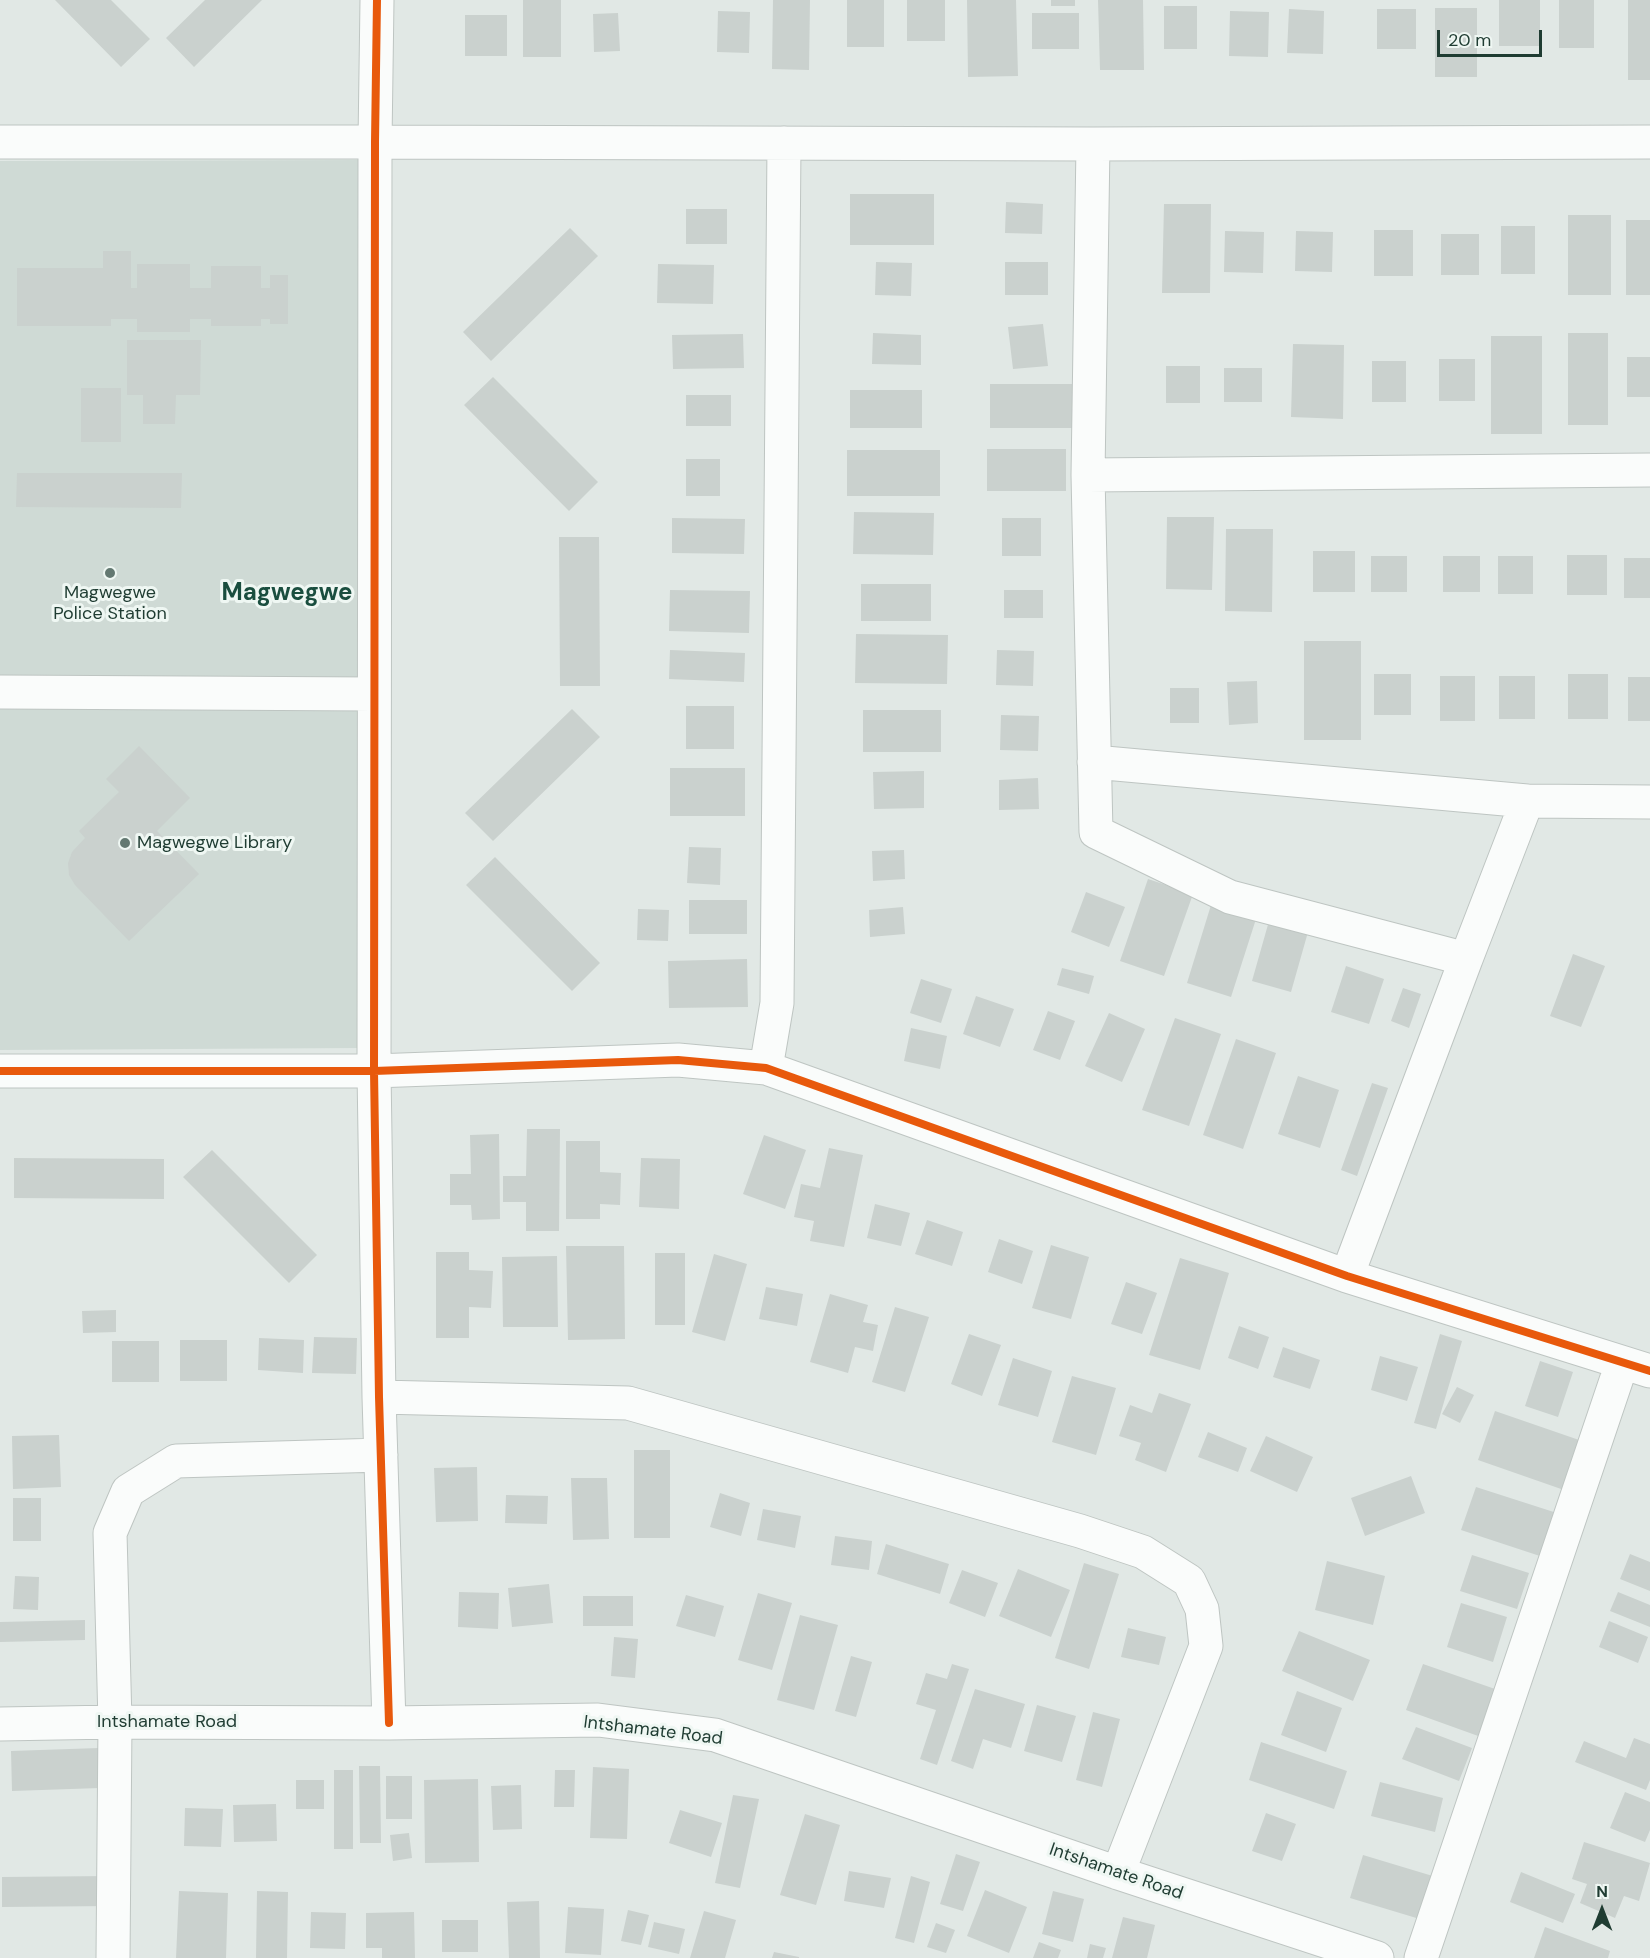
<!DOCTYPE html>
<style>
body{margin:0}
#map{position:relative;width:1650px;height:1958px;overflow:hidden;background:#e1e8e5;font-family:"DM Sans",sans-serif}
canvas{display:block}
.north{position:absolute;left:1572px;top:1880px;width:60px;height:60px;-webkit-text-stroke:4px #eff7f3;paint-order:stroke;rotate:0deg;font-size:16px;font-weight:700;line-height:24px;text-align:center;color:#1f3c32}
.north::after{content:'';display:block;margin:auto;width:21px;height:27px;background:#1f3c32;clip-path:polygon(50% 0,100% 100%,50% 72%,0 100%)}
.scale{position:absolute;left:1437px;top:30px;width:105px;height:27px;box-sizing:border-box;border:3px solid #1f3c32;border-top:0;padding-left:8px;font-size:18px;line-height:21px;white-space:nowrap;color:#1f3c32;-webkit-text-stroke:4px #eff7f3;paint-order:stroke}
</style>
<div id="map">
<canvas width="1650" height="1958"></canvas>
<div class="north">N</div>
<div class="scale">20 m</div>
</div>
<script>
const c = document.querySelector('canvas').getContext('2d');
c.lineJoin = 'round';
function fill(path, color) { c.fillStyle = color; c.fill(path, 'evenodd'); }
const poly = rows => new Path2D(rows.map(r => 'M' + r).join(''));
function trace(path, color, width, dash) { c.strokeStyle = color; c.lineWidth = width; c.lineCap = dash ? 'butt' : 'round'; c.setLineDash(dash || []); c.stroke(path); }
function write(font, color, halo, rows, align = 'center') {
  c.font = font + ' "DM Sans",sans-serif'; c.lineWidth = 6; c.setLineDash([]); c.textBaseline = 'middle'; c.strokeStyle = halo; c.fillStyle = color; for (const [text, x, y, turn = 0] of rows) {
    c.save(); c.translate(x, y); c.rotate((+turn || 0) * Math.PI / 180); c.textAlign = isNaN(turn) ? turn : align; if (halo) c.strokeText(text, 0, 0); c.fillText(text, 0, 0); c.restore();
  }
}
const built = poly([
 [363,160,358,1048,0,1050,0,161]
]);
const building = poly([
 [55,0,111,0,150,39,121,67],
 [205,0,262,0,194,67,166,38],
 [523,0,561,0,561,57,523,57],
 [773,0,810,0,809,70,772,69],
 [847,0,884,0,884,47,847,47],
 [907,0,945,0,945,41,907,41],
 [967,0,1016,0,1018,76,968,77],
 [1051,0,1075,0,1075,6,1051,6],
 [1098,0,1143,0,1144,70,1100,70],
 [1499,0,1540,0,1540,46,1499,46],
 [1559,0,1594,0,1594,48,1559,48],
 [1628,0,1650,0,1650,80,1628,80],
 [1164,6,1197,6,1197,49,1164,49],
 [1435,8,1477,8,1477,77,1435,77],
 [1289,9,1324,11,1323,54,1287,53],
 [1377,9,1416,9,1416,49,1377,49],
 [718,11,750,12,749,53,717,52],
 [1230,11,1269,12,1268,57,1229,56],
 [618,13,620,51,594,52,593,14],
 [1032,13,1079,13,1079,49,1032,49],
 [465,15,507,15,507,56,465,56],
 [850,194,934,194,934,245,850,245],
 [1006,202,1043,204,1042,234,1005,233],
 [1164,204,1211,204,1210,293,1162,293],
 [686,209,727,209,727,244,686,244],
 [1568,215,1611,215,1611,295,1568,295],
 [1626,220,1650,220,1650,295,1626,295],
 [1501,226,1535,226,1535,274,1501,274],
 [570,228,598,256,491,361,463,332],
 [1374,230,1413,230,1413,276,1374,276],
 [1225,231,1264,232,1263,273,1224,272],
 [1296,231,1333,232,1332,272,1295,271],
 [1441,234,1479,234,1479,275,1441,275],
 [103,251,131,251,131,288,137,288,137,264,190,264,190,288,211,288,211,266,261,266,261,288,270,288,270,275,288,275,288,324,270,324,270,319,261,319,261,326,211,326,211,319,190,319,190,332,137,332,137,319,111,319,111,326,17,326,17,268,103,268],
 [876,262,912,263,911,296,875,295],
 [1005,262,1048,262,1048,295,1005,295],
 [658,264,714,265,713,304,657,303],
 [1043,324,1048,366,1013,369,1008,327],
 [873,333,921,335,921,365,872,364],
 [1568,333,1608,333,1608,425,1568,425],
 [743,334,744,368,673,369,672,335],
 [1491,336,1542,336,1542,434,1491,434],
 [127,340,201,340,200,395,176,395,175,424,143,424,143,395,127,395],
 [1293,344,1344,345,1343,419,1291,417],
 [1627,357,1650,357,1650,397,1627,397],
 [1439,359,1475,359,1475,401,1439,401],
 [1372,361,1406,361,1406,402,1372,402],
 [1166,366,1200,366,1200,403,1166,403],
 [1224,368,1262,368,1262,402,1224,402],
 [493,377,598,482,569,511,464,405],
 [990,384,1072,384,1072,428,990,428],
 [81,388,121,388,121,442,81,442],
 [850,390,922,390,922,428,850,428],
 [686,395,731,395,731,426,686,426],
 [987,449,1066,449,1066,491,987,491],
 [847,450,940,450,940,496,847,496],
 [686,459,720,459,720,496,686,496],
 [17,473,182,473,181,508,16,507],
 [854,512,934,513,933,555,853,554],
 [1167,517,1214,517,1212,590,1166,589],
 [672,518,745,519,744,554,672,553],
 [1002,518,1041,518,1041,556,1002,556],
 [1226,529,1273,529,1272,612,1225,611],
 [559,537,599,537,600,686,560,686],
 [1313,551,1355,551,1355,592,1313,592],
 [1567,555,1607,555,1607,595,1567,595],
 [1371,556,1407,556,1407,592,1371,592],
 [1443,556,1480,556,1480,592,1443,592],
 [1498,556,1533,556,1533,594,1498,594],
 [1624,558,1650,558,1650,598,1624,598],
 [861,584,931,584,931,621,861,621],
 [670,590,750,591,749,633,669,631],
 [1004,590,1043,590,1043,618,1004,618],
 [856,634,948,635,947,684,855,683],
 [1304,641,1361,641,1361,740,1304,740],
 [670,650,745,653,744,682,669,679],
 [997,650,1034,651,1033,686,996,685],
 [1374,674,1411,674,1411,715,1374,715],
 [1568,674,1608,674,1608,719,1568,719],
 [1440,676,1475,676,1475,721,1440,721],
 [1499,676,1535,676,1535,719,1499,719],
 [1628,677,1650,677,1650,721,1628,721],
 [1257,681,1258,723,1229,725,1227,682],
 [1170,688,1199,688,1199,723,1170,723],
 [686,706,734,706,734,749,686,749],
 [572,709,600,737,493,841,465,813],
 [863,710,941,710,941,752,863,752],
 [1001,715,1039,716,1038,751,1000,750],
 [139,746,190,798,157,831,199,874,129,941,75,885,69,875,68,863,72,852,85,838,79,831,119,792,106,779],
 [670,768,745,768,745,816,670,816],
 [924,771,924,808,874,809,873,772],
 [1038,778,1039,809,999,810,999,780],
 [689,847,721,848,720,885,687,883],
 [904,850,905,879,873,881,872,851],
 [495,857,600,963,572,991,466,885],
 [1148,879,1193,894,1164,976,1120,961],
 [1086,892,1125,907,1109,947,1071,932],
 [689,900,747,900,747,934,689,934],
 [1211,905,1256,919,1231,997,1187,983],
 [903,907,905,934,870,937,869,910],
 [638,909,669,910,668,941,637,940],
 [1269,921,1308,932,1291,992,1252,981],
 [1573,954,1605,966,1581,1027,1550,1016],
 [747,959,748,1007,669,1008,668,961],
 [1346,966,1384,979,1369,1024,1331,1012],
 [1062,968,1094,976,1089,994,1057,985],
 [921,979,952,989,941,1023,910,1013],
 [1403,988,1421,994,1409,1028,1391,1021],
 [976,996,1014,1009,1000,1047,963,1034],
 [1048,1011,1075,1021,1060,1060,1033,1050],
 [1109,1013,1145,1029,1122,1082,1085,1066],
 [1175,1018,1221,1034,1189,1126,1142,1110],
 [911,1028,947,1036,940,1069,904,1061],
 [1236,1039,1276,1053,1243,1149,1203,1135],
 [1298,1076,1339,1090,1320,1148,1278,1134],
 [1372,1083,1388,1088,1357,1176,1341,1170],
 [527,1129,560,1129,559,1231,526,1231,526,1202,503,1202,503,1176,526,1176],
 [499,1134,500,1219,472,1220,471,1205,450,1205,450,1174,471,1174,470,1135],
 [764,1135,806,1150,785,1209,743,1194],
 [566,1141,600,1141,600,1172,621,1173,620,1205,600,1204,600,1219,566,1219],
 [829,1148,863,1155,844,1247,810,1241,814,1221,794,1217,801,1184,820,1188],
 [212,1150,317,1255,289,1283,183,1177],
 [14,1158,164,1159,164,1199,14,1198],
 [641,1158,680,1159,679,1209,639,1207],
 [875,1204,910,1213,901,1246,867,1238],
 [927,1220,963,1232,952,1266,915,1254],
 [999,1239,1033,1251,1022,1284,988,1272],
 [1051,1245,1089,1257,1071,1319,1032,1308],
 [566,1246,624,1246,625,1339,568,1340],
 [436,1252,469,1252,469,1270,493,1271,491,1308,469,1307,469,1338,436,1338],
 [655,1253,685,1253,685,1325,655,1325],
 [714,1254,747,1264,725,1341,692,1332],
 [557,1256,558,1327,503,1327,502,1257],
 [1180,1258,1229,1273,1200,1370,1149,1355],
 [1126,1282,1157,1293,1142,1334,1111,1324],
 [766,1287,803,1294,797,1326,759,1319],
 [830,1294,868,1305,863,1322,878,1325,873,1351,855,1347,848,1373,810,1362],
 [895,1307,929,1317,905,1392,872,1382],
 [116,1310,116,1332,83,1333,82,1311],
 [1239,1326,1269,1337,1258,1369,1228,1358],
 [969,1334,1001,1345,982,1396,951,1384],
 [1440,1334,1462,1341,1436,1429,1414,1423],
 [314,1337,357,1338,356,1374,312,1373],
 [259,1338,304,1340,303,1373,258,1370],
 [180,1340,227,1340,227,1381,180,1381],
 [112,1341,159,1341,159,1382,112,1382],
 [1283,1347,1320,1360,1310,1389,1273,1377],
 [1380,1356,1418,1367,1407,1401,1371,1390],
 [1013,1358,1052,1371,1038,1417,998,1405],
 [1540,1361,1573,1372,1558,1417,1525,1406],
 [1072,1376,1116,1388,1096,1455,1052,1442],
 [1457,1387,1474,1395,1460,1423,1442,1414],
 [1159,1393,1191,1404,1166,1472,1135,1460,1141,1443,1119,1436,1130,1405,1152,1413],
 [1495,1411,1582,1441,1564,1490,1478,1460],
 [1208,1432,1247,1448,1238,1472,1198,1457],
 [59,1435,61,1487,13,1489,12,1436],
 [1266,1436,1313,1457,1297,1492,1250,1471],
 [634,1450,670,1450,670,1538,634,1538],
 [477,1467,478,1521,436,1522,434,1468],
 [1411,1476,1425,1513,1365,1536,1351,1498],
 [571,1478,607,1478,609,1539,573,1540],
 [1476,1487,1560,1514,1546,1558,1461,1530],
 [720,1493,750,1503,741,1536,710,1527],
 [506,1495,548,1496,547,1524,505,1523],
 [13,1498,41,1498,41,1541,13,1541],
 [763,1509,801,1516,795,1548,757,1540],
 [835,1536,872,1541,869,1570,831,1565],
 [886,1544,949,1564,940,1594,877,1574],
 [1630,1554,1650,1562,1650,1591,1620,1579],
 [1472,1555,1529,1573,1517,1609,1460,1591],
 [1327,1561,1385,1576,1373,1625,1315,1610],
 [1084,1563,1119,1574,1089,1669,1055,1658],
 [1018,1569,1070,1590,1051,1637,999,1616],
 [962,1570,998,1583,985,1617,949,1603],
 [15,1576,39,1577,38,1610,13,1609],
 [549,1584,553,1623,512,1627,508,1588],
 [459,1592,499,1593,498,1629,458,1627],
 [1618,1592,1650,1605,1650,1627,1610,1611],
 [758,1593,792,1603,772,1670,738,1660],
 [686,1595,724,1606,715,1637,676,1626],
 [583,1596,633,1596,633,1626,583,1626],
 [1461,1603,1507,1617,1493,1662,1447,1647],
 [800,1615,838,1625,814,1710,777,1700],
 [85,1620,85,1640,0,1642,0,1622],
 [1609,1621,1648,1637,1638,1663,1599,1647],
 [1128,1628,1166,1637,1159,1665,1121,1657],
 [1299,1631,1370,1660,1353,1701,1282,1671],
 [614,1637,638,1639,635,1678,611,1676],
 [851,1656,872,1662,856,1717,835,1711],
 [952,1664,969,1669,937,1765,920,1759,936,1710,916,1704,926,1673,947,1679],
 [1423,1664,1498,1690,1481,1737,1406,1710],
 [975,1689,1025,1704,1011,1748,983,1739,973,1769,951,1761],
 [1297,1691,1342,1708,1326,1752,1281,1735],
 [1037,1705,1076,1716,1062,1762,1024,1751],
 [1093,1712,1120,1719,1102,1787,1076,1780],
 [1416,1727,1472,1748,1459,1781,1402,1759],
 [1634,1738,1650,1744,1650,1780,1646,1790,1575,1762,1584,1741,1626,1758],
 [1261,1742,1347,1771,1334,1809,1249,1780],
 [99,1748,100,1788,12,1791,11,1751],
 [359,1766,380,1766,381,1843,360,1843],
 [593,1767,629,1769,627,1839,590,1838],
 [334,1770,353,1770,353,1849,334,1849],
 [555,1770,575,1770,574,1807,554,1807],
 [386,1776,412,1776,412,1819,386,1819],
 [478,1779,479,1862,425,1863,424,1780],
 [296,1780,324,1780,324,1809,296,1809],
 [1380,1782,1443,1798,1435,1832,1371,1816],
 [521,1785,522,1829,493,1830,491,1786],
 [1625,1792,1650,1802,1650,1830,1645,1842,1610,1828],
 [733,1795,759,1799,740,1888,715,1883],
 [276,1804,277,1841,234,1842,233,1805],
 [185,1808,223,1809,221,1847,184,1846],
 [680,1810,722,1823,711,1857,669,1843],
 [1266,1813,1296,1824,1282,1861,1252,1851],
 [805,1814,840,1825,816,1905,780,1895],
 [409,1833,412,1858,393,1861,390,1835],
 [1584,1842,1650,1863,1639,1901,1624,1896,1615,1918,1580,1903,1587,1884,1572,1879],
 [956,1854,980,1862,963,1911,940,1904],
 [1363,1855,1436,1877,1423,1920,1350,1898],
 [849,1871,891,1878,884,1908,844,1901],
 [1521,1872,1575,1894,1563,1923,1510,1902],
 [111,1876,112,1906,2,1907,2,1877],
 [911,1876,930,1882,914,1943,895,1938],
 [985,1890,1027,1907,1009,1953,967,1936],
 [179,1891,228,1893,226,1958,176,1958],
 [257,1891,288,1892,287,1958,256,1958],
 [1053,1891,1084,1899,1073,1942,1042,1934],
 [539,1901,540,1958,509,1958,507,1902],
 [568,1907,604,1909,601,1955,565,1953],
 [628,1910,649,1915,641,1945,621,1941],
 [704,1911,736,1920,725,1958,690,1958],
 [311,1912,346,1913,345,1949,310,1948],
 [414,1912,415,1958,382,1958,382,1948,366,1948,366,1913],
 [1123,1917,1155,1925,1147,1958,1112,1958],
 [442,1920,478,1920,478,1952,442,1952],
 [654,1922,685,1929,679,1954,648,1947],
 [936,1923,955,1930,946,1953,927,1947],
 [1545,1927,1610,1951,1608,1958,1534,1958],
 [1039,1942,1061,1950,1058,1958,1033,1958],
 [1090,1944,1106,1948,1103,1958,1087,1958],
 [774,1952,799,1957,799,1958,772,1958]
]);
const minor = poly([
 [377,0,375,142,374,1071,379,1397,389,1723],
 [0,142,375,142,1093,144,1650,142],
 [1093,144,1088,475,1096,832,1230,897,1466,959,1527,801,1650,802],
 [1088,475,1650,470],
 [0,692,374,694],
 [1094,762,1527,801],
 [766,1068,777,1003,784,143],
 [0,1071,374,1071,678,1060,766,1068,1347,1276,1650,1371],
 [1347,1276,1466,959],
 [379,1397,628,1403,1080,1531,1143,1552,1189,1581,1202,1609,1206,1646,1118,1873],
 [0,1724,115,1722,389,1723,598,1720,715,1735,1118,1873,1377,1958],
 [113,1958,115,1722,110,1533,128,1491,176,1461,381,1455],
 [1421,1958,1622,1363]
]);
const cycleway = poly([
 [377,0,375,142,374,1071,379,1397,389,1723],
 [0,1071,374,1071,678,1060,766,1068,1347,1276,1650,1371]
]);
const markers = [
 [110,573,6,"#637871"],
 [125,843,6,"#637871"]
];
const poiNames = [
 ["Magwegwe",110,593],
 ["Police Station",110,614],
 ["Magwegwe Library",137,843,"left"]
];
const streetNames = [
 ["Intshamate Road",167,1722],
 ["Intshamate Road",653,1731,7],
 ["Intshamate Road",1116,1872,19]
];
const districtNames = [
 ["Magwegwe",287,594]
];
fill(built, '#cfdad5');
fill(building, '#cad1ce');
trace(minor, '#bec5c2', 35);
trace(minor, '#fafcfb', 33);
trace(cycleway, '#e8590c', 8);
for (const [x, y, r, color] of markers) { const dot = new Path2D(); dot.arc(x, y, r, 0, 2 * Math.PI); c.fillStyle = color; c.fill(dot); trace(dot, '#eff7f3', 2); }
write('18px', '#1f3c32', '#eff7f3', poiNames);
write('18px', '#1f3c32', '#eff7f3', streetNames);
write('bold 24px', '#1a4e3f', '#eff7f3', districtNames);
</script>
